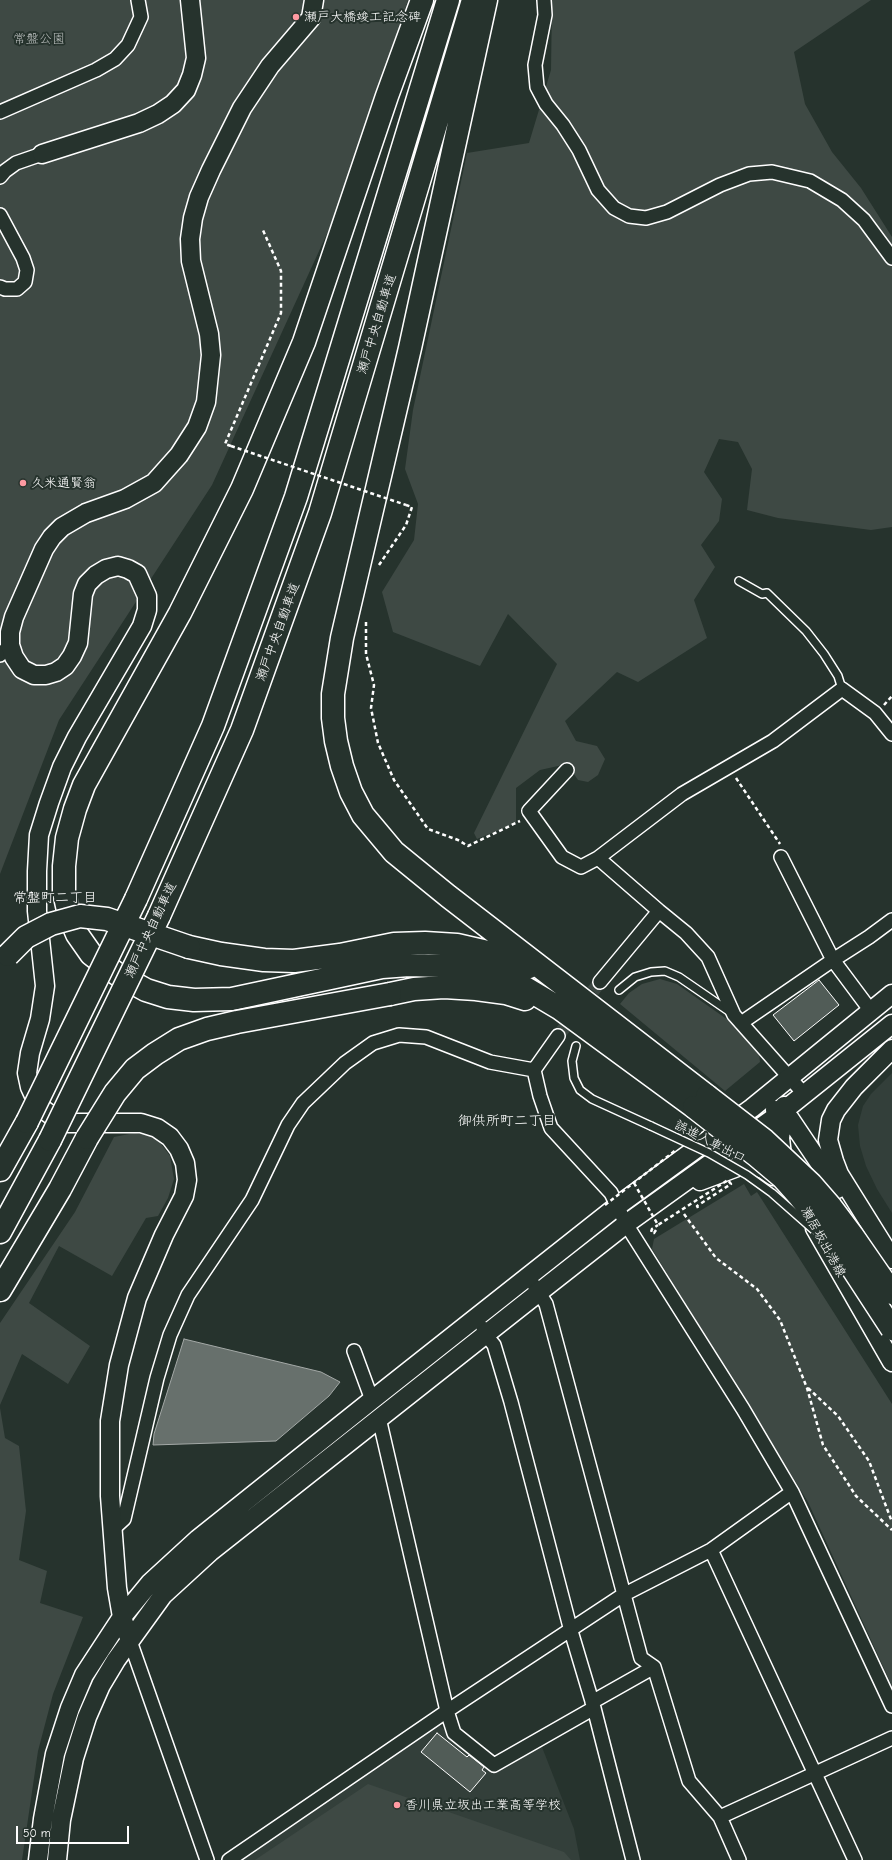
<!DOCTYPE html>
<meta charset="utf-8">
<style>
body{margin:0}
#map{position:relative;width:892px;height:1860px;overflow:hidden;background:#26332d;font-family:"Comic Neue",sans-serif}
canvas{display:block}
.scale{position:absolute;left:16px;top:1826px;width:113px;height:18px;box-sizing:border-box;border:2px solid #fff;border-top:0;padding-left:5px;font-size:12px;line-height:14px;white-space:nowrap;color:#fff;-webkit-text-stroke:3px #26332d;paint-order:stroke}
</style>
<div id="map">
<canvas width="892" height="1860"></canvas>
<div class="scale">50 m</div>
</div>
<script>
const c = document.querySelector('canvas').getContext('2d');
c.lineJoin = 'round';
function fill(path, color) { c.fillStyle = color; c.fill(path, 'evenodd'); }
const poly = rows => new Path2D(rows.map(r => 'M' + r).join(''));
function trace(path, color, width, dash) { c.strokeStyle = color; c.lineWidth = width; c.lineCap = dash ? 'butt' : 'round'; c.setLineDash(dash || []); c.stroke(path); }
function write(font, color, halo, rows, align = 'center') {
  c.font = font + ' "Comic Neue","Klee One",sans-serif'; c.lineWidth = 4; c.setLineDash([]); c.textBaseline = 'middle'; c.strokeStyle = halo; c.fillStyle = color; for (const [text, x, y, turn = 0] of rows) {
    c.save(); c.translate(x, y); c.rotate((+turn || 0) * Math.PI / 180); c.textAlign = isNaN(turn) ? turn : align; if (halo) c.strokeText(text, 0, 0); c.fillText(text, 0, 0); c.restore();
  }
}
const built = poly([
 [892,1073,892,1213,877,1189,866,1166,860,1146,858,1125,863,1106,871,1094],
 [438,1724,493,1770,540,1742,574,1829,580,1860,243,1860]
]);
const green = poly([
 [0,0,408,0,341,203,212,485,59,720,0,874],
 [552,0,871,0,794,52,805,104,832,152,861,188,892,237,892,527,871,530,778,518,747,510,752,469,738,442,719,439,704,472,722,499,719,521,701,545,715,567,694,600,707,638,638,682,617,672,565,721,576,741,597,746,605,759,598,775,588,782,578,780,567,764,540,770,516,788,516,823,477,839,474,833,557,664,508,614,480,666,393,632,382,592,414,540,418,504,405,469,413,410,467,153,529,143,551,70],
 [660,979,677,984,728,1020,759,1053,760,1062,725,1091,620,1004,629,993,642,984],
 [134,1133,155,1136,170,1156,174,1179,168,1198,158,1216,146,1218,112,1276,59,1246,29,1303,90,1346,68,1384,22,1354,0,1405,0,1323,75,1212,114,1137],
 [744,1184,751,1196,757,1192,892,1404,892,1686,808,1502,652,1249,654,1239],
 [0,1408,5,1438,19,1446,26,1511,19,1560,47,1571,40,1603,83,1617,53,1694,38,1751,22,1860,0,1860],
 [368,1784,564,1852,571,1860,255,1860]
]);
const water = poly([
 [184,1339,321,1372,340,1382,329,1396,276,1441,153,1445,154,1434,184,1339]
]);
const building = poly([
 [819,980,839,1005,794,1041,773,1015,819,980],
 [437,1733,467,1757,469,1755,484,1767,482,1770,486,1773,470,1792,421,1752,437,1733]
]);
const streetTunnel = poly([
 [558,1036,600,982]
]);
const path = poly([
 [231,446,225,444,281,313,281,271,262,228],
 [379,565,406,525,412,507,406,505],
 [366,622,366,654,374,685,371,708,378,743,394,780,428,829,458,840,468,846,520,821],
 [884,705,892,696],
 [736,778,780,844],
 [698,1208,697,1206,700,1204],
 [684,1214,716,1258,757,1289,780,1320,807,1388,823,1445,856,1496,892,1530],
 [656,1230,654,1233,651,1232,652,1229,658,1225],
 [808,1388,838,1416,869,1461,892,1522]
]);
const lane = poly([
 [739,581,762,594,767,593,806,631,824,654,838,676,842,689],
 [619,990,635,977,651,972,665,971,679,977,730,1012],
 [576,1046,572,1061,574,1078,580,1090,592,1099,651,1126]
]);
const street = poly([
 [544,0,545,15,535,65,537,87,546,104,563,125,579,150,598,190,614,208,629,216,646,218,667,212,720,185,749,174,772,172,810,181,842,200,864,220,892,258],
 [0,112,96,70,115,59,128,45,141,17,138,0],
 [0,177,5,171,16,163,42,154],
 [0,215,23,258,27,270,25,282,17,289,5,289,0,287],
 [0,655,10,645],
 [567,770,529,811,562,857,581,867,598,858,682,794,773,741,842,689,875,713,892,734],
 [598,858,659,911,686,933,708,957,734,1015,805,1095],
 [600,982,659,911],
 [871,1011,833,960,869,937,892,920],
 [741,1023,833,960,781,857],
 [558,1036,534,1070,540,1096,551,1128,611,1193,626,1224,743,1409,792,1492,892,1706],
 [534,1285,546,1304,641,1658,654,1667,689,1781,720,1817,739,1860],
 [483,1328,485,1334,494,1345,511,1402,571,1631,594,1708,633,1860],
 [354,1351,372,1400],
 [379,1418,447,1711,454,1733,494,1765,594,1708],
 [113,1529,124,1519,157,1378,170,1335,188,1295,252,1200,288,1125,303,1103,345,1063,373,1043,399,1035,426,1037,490,1062,534,1070],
 [711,1550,855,1860],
 [130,1641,207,1860],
 [592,1702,654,1667],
 [720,1817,892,1738],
 [229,1860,447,1711,623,1595,711,1550,792,1492]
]);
const secondary = poly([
 [42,154,139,123,158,114,173,104,186,90,192,75,196,58,190,0],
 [892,1049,854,1087,836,1110,831,1120,828,1140,834,1161,839,1174,892,1259],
 [775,1110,782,1112,790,1119,837,1189],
 [783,1164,780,1138,784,1106],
 [700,1181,740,1166,752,1165,763,1169,773,1176],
 [815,1228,892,1362],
 [130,1641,122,1617,117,1588,110,1496,110,1421,119,1365,137,1298,164,1235,184,1196,187,1180,185,1163,179,1149,170,1137,157,1128,141,1123,68,1123,55,1118,44,1110,36,1100,30,1087,27,1073,30,1053,40,1019,45,986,37,911,37,871,39,835,49,803,62,767,77,737,142,626,147,610,147,596,137,574,128,569,118,566,106,569,96,575,87,584,83,594,78,643,72,656,65,666,56,672,46,675,34,675,22,669,14,657,10,645,10,632,14,617,44,549,52,537,62,527,86,513,125,499,154,483,179,455,197,427,206,402,211,355,209,334,191,261,190,239,193,218,199,197,211,170,242,108,270,66,311,18,314,0],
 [38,1860,43,1819,55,1754,70,1708,84,1675,101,1649,122,1617,150,1583,198,1539,372,1400,616,1207,752,1108,892,994],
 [57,1860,61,1820,74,1758,87,1717,101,1685,116,1660,163,1595,210,1552,538,1293,626,1224,782,1112,892,1024]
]);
const highway = poly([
 [422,0,387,96,304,342,242,489,180,613,84,785,75,809,67,838,64,866,64,892,69,915,77,934,91,954,117,974,146,990,168,997,194,1000,232,999,382,967,409,965,470,967,517,983,559,1008,694,1107],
 [486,0,410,348,342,638,333,694,333,718,336,741,342,766,351,792,363,815,394,852,448,896,707,1096],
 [136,899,213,726,296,497,448,0],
 [159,916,242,730,320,513,473,0],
 [189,947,221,954,264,960,294,961,340,955,394,944,425,943,457,945,483,951,503,956,529,967],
 [390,994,414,989,444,987,476,989,506,993,525,999],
 [0,1170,27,1122],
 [0,1232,50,1140],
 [0,1290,60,1189,87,1138]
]);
const pathBridge = poly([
 [231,446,406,505],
 [634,1183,658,1225,728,1180,731,1184,700,1204],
 [605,1205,676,1150]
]);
const laneBridge = poly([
 [651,1126,709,1153,747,1175,772,1193,814,1230]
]);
const highwayBridge = poly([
 [8,955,26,937,51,924,80,916,107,919,189,947],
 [707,1096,764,1140,811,1184,831,1207,852,1235,892,1293],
 [694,1107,757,1156,782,1177,799,1196,834,1240,892,1329],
 [27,1122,136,899],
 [87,1138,115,1093,135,1069,155,1054,179,1039,207,1029,237,1022,390,994],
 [50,1140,159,916]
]);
const markers = [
 [296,17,4,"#ff9aa2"],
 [23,483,4,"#ff9aa2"],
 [397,1805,4,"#ff9aa2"]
];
const poiNames = [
 ["瀬戸大橋竣工記念碑",304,17],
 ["久米通賢翁",31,483],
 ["香川県立坂出工業高等学校",405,1805]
];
const parkNames = [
 ["常盤公園",39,39]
];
const streetNames = [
 ["瀬戸中央自動車道",377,324,-73],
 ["瀬戸中央自動車道",278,632,-70],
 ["瀬戸中央自動車道",151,930,-65],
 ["誤進入車出口",710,1142,27],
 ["瀬居坂出港線",823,1242,61]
];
const neighbourhoodNames = [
 ["常盤町二丁目",55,898],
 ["御供所町二丁目",507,1121]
];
fill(built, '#333f3a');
fill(green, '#3e4944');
fill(water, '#67706c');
trace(water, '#a4a9a7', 1);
fill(building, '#515c57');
trace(building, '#fff', 1);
trace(streetTunnel, '#3c4742', 13, [13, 6]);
trace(lane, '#fff', 10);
trace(street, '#fff', 16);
trace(secondary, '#fff', 21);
trace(highway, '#fff', 25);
trace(path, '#fff', 2.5, [4, 3]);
trace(lane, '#26332d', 7);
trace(street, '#26332d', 13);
trace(secondary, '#26332d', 18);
trace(highway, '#26332d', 22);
trace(laneBridge, '#fff', 10, []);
trace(highwayBridge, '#fff', 25, []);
trace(pathBridge, '#fff', 2.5, [4, 3]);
trace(laneBridge, '#26332d', 7);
trace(highwayBridge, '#26332d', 22);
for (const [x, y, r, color] of markers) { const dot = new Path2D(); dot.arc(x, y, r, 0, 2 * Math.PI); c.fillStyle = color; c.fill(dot); trace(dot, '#26332d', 1.5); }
write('13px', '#fff', '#26332d', poiNames, 'left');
write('13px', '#bbbfbe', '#26332d', parkNames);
write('13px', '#fff', '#26332d', streetNames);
write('14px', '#fff', '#26332d', neighbourhoodNames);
</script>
